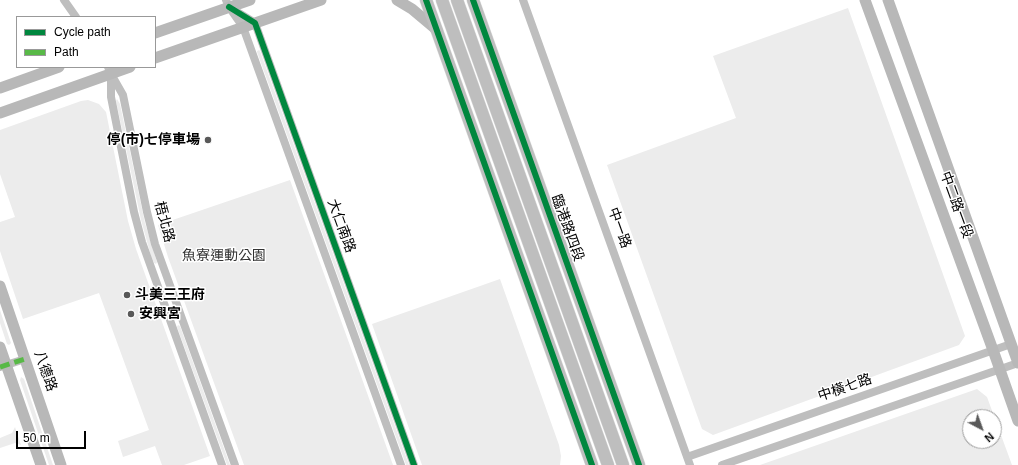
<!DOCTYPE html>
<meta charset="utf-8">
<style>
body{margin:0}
#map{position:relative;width:1018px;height:465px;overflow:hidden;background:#fff;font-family:Arial,sans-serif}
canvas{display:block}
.legend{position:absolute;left:16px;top:16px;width:140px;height:52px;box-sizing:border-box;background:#fff;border:1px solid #999;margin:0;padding:5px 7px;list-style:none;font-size:12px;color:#000}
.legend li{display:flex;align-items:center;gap:8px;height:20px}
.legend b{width:20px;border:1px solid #999}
.north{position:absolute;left:962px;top:409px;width:40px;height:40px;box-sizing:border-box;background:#fff;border:1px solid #999;border-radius:50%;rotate:139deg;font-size:11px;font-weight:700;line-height:16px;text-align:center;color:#000}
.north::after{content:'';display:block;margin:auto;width:14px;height:18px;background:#595959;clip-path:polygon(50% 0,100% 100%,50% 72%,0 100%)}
.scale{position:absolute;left:16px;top:431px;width:70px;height:18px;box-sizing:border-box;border:2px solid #000;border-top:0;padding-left:5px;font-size:12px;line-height:14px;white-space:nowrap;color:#000;-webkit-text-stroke:3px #fff;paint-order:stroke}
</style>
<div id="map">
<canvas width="1018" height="465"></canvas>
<ul class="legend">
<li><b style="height:5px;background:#00873e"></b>Cycle path</li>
<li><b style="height:5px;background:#58b947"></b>Path</li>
</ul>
<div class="north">N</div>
<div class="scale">50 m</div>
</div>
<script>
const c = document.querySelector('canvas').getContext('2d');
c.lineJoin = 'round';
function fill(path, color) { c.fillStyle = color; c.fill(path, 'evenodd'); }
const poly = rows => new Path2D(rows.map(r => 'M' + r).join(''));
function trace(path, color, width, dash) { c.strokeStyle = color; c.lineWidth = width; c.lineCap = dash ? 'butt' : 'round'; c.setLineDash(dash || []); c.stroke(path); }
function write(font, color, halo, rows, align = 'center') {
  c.font = font + ' Arial,"Noto Sans TC",sans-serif'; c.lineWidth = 3; c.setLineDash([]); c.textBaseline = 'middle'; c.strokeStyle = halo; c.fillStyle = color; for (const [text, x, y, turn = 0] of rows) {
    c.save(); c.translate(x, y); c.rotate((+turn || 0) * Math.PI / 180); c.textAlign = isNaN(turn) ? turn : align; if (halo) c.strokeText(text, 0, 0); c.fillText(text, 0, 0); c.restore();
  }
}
const green = poly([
 [848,8,965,336,959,345,713,435,702,429,607,165,736,118,713,56],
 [259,50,260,51,409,465,406,465,257,52,257,51],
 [117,99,120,104,145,223,157,262,156,264,154,263,151,256,141,220,116,101],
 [88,100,99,104,106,112,128,221,136,249,210,456,184,465,162,465,155,446,123,457,118,441,149,430,99,293,23,319,0,251,0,222,15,217,0,174,0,130,81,101],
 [290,180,348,340,393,465,244,465,168,257,158,225],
 [500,279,559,445,561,456,560,465,422,465,372,324],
 [0,310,11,343,9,345,7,344,0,323],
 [178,325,180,326,230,465,227,465,177,327],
 [21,377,24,379,53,465,49,465,20,380],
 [977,389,987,397,1012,465,760,465],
 [970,417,994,417,994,441,970,441],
 [15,427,21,445,15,443,0,448,0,438,12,433]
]);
const street = poly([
 [64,0,76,17],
 [226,0,229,7,243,27,401,465],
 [523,0,690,465],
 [229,7,255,23,414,465],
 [108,67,111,74,123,95,147,212,155,244,235,465],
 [111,75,111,97,134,212,142,242,222,465],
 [0,367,25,359],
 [687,457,1011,344],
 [722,465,1018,363]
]);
const secondary = poly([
 [397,0,412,9,437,30],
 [865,0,993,350,1018,421],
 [888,0,1018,363],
 [155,33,250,0],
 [155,58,321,0],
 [0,88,59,67],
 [0,113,130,67],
 [0,286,61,465],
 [0,347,41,465]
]);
const primary = poly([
 [426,0,592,465],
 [442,0,608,465],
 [457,0,623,465],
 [473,0,639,465]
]);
const quiet = poly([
 [0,367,25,359]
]);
const cycleway = poly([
 [426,0,592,465],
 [473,0,639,465],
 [229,7,255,23,414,465]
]);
const markers = [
 [208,140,4,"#595959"],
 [127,295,4,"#595959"],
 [131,314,4,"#595959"]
];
const poiNames = [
 ["停(市)七停車場",200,140,"right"],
 ["斗美三王府",135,295],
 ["安興宮",139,314]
];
const streetNames = [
 ["中二路一段",956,205,70],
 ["梧北路",164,222,75],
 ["大仁南路",341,226,70],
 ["臨港路四段",567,228,70],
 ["中一路",619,228,70],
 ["八德路",45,371,71],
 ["中橫七路",845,388,-19]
];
const parkNames = [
 ["魚寮運動公園",224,256]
];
fill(green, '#ececec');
trace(primary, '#dbdbdb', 13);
trace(street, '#bebebe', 8);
trace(secondary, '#b8b8b8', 11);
trace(primary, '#bebebe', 12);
trace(quiet, '#58b947', 5, [10, 5]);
trace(cycleway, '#00873e', 6);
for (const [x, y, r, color] of markers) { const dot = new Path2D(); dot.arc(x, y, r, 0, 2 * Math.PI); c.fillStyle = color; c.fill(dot); trace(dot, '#fff', 1.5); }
write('bold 14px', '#000', '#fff', poiNames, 'left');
write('14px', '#000', '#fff', streetNames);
write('14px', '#333', '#fff', parkNames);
</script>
